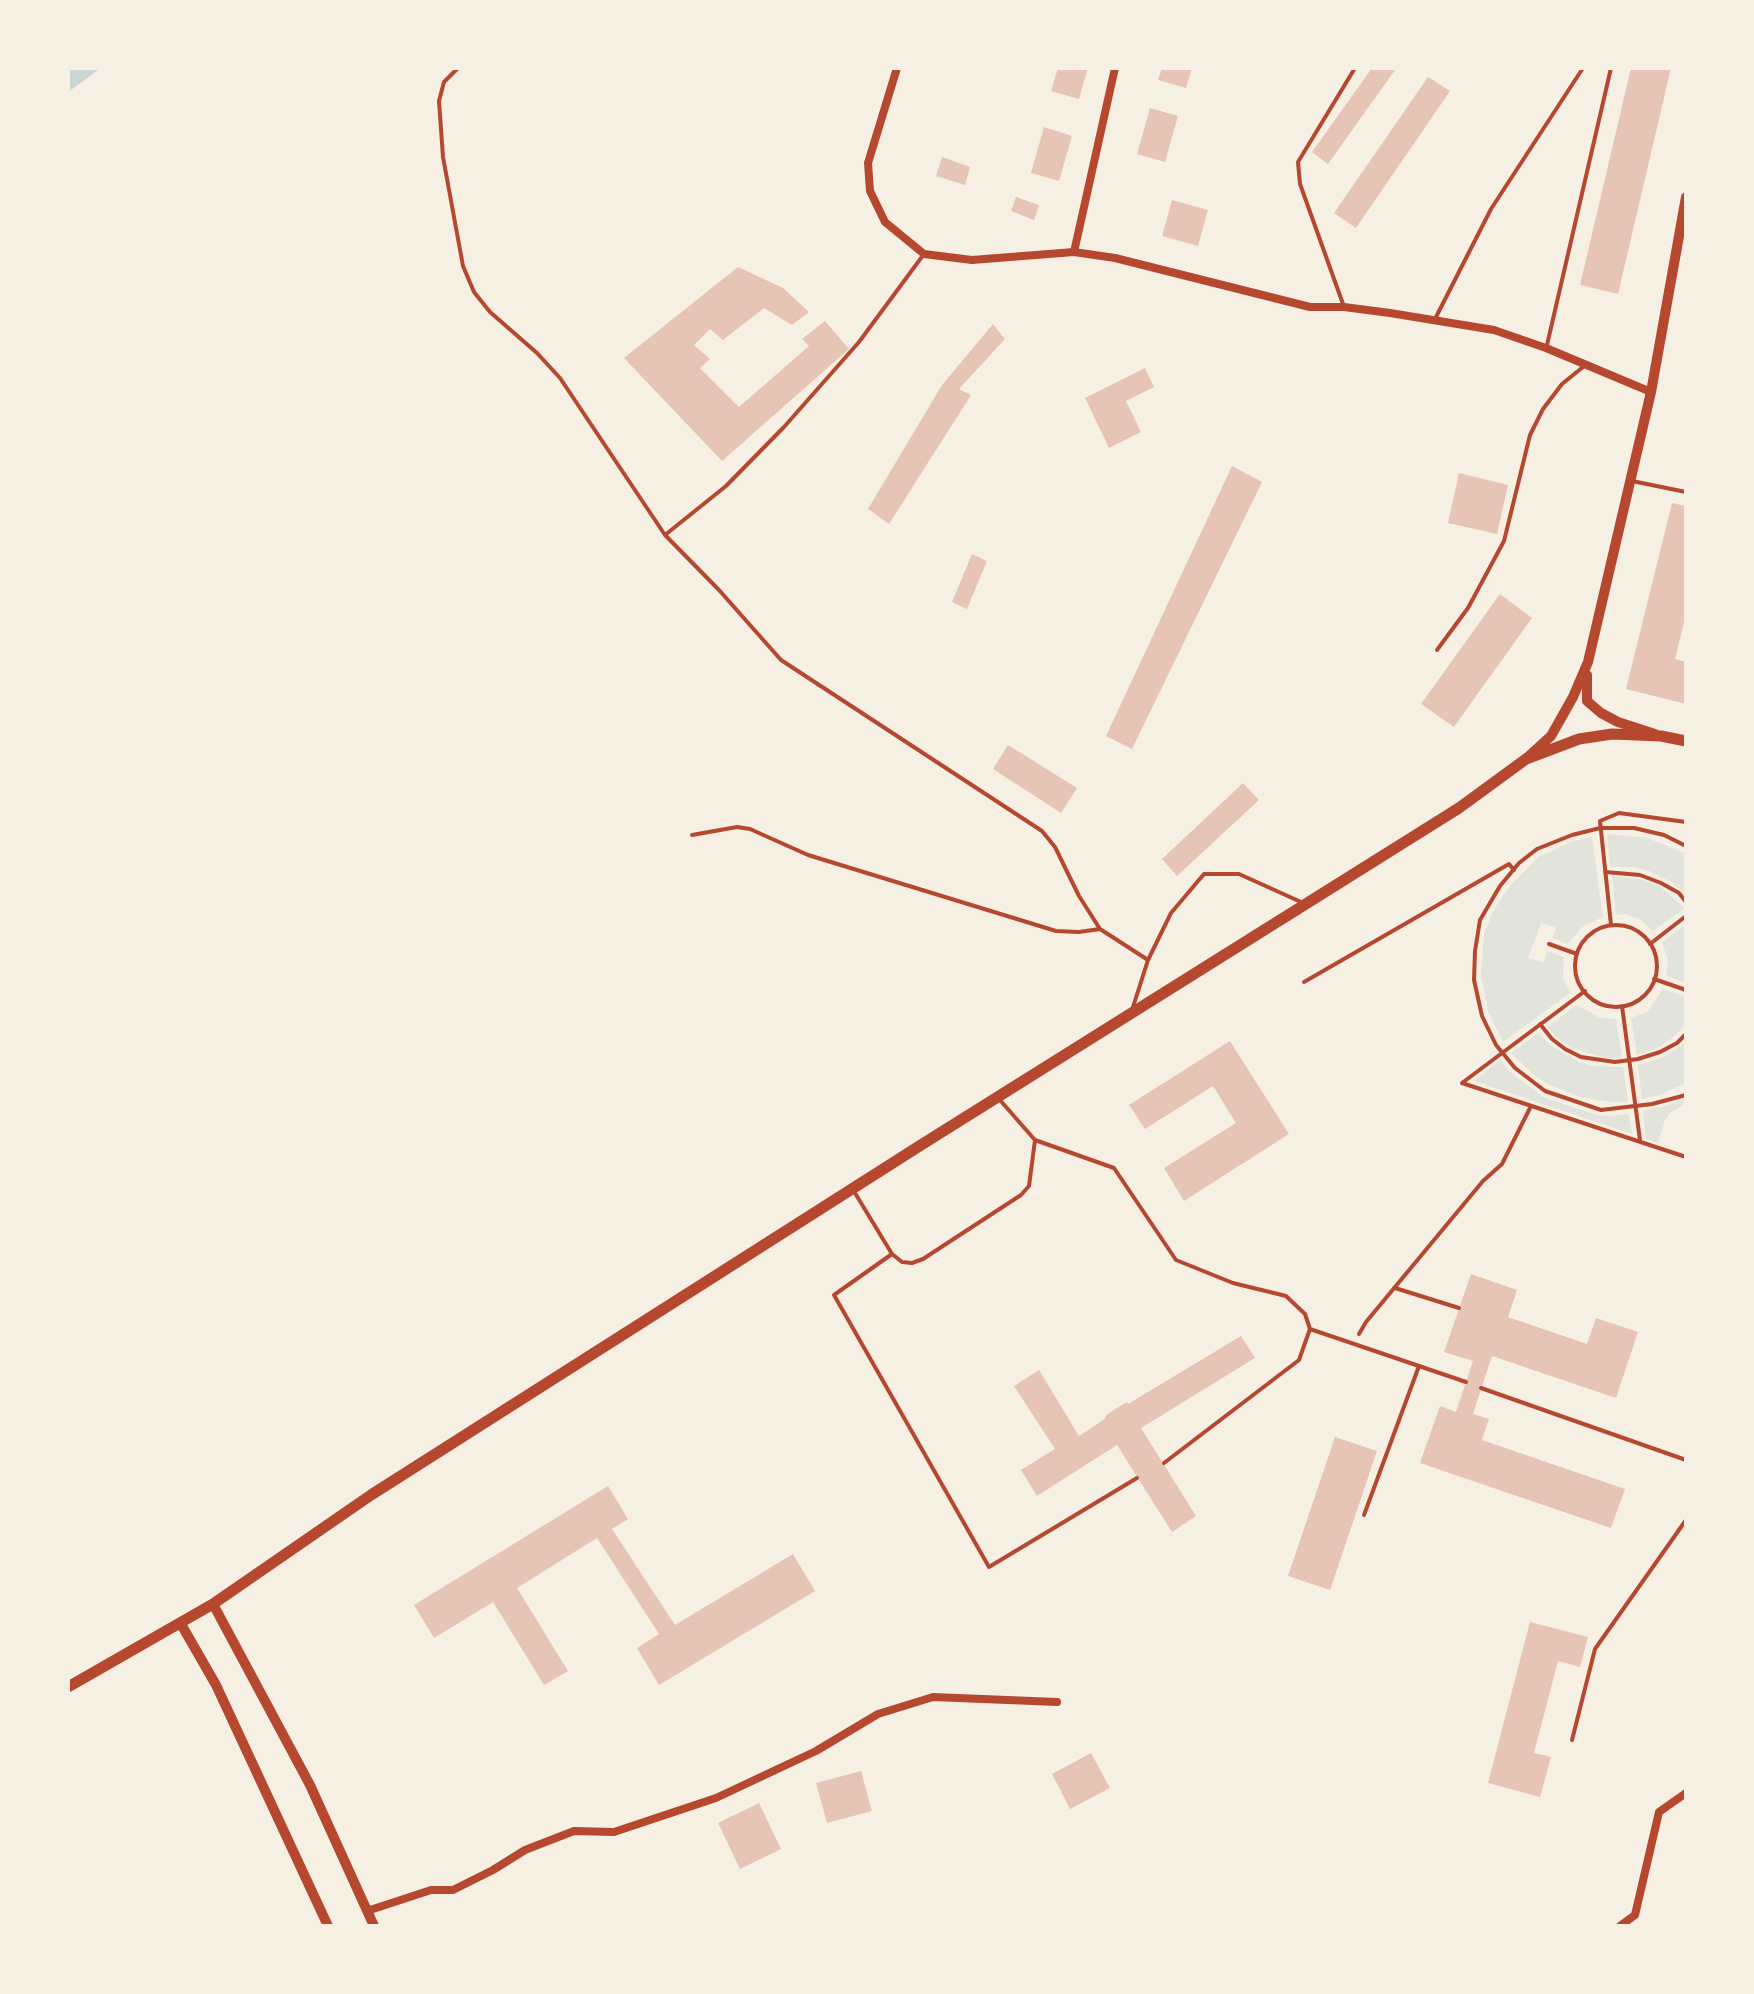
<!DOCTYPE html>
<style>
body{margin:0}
#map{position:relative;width:1754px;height:1994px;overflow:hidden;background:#f6efe4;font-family:Arial,sans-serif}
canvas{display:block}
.frame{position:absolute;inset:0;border:70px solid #f6efe4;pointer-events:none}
</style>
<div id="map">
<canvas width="1754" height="1994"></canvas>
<div class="frame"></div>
</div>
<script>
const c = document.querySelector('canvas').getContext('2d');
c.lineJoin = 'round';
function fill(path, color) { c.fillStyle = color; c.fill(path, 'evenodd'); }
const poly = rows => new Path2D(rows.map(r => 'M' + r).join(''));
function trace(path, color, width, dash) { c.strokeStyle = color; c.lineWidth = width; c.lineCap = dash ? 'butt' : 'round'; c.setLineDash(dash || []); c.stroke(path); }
const green = poly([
 [1607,834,1648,838,1686,854,1686,895,1671,882,1649,871,1634,867,1610,867],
 [1592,837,1603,917,1582,927,1568,944,1553,938,1556,927,1541,923,1528,958,1544,963,1547,951,1564,957,1563,977,1570,993,1503,1042,1488,1012,1481,974,1484,934,1493,911,1510,886,1539,857,1573,841],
 [1612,876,1643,880,1658,885,1685,908,1653,931,1639,919,1625,914,1616,915],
 [1686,924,1686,983,1666,976,1668,961,1662,942],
 [1663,989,1686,997,1686,1025,1671,1039,1656,1049,1637,1055,1631,1018,1647,1012],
 [1577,1005,1598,1017,1616,1019,1622,1058,1605,1058,1572,1048,1557,1038,1547,1027],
 [1538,1033,1550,1045,1579,1062,1594,1066,1623,1067,1628,1102,1611,1102,1579,1097,1548,1084,1533,1074,1511,1053],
 [1686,1042,1686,1083,1660,1095,1642,1099,1638,1065,1664,1057],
 [1501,1060,1509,1071,1543,1097,1597,1115,1612,1116,1629,1114,1632,1134,1474,1081],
 [1686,1098,1686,1103,1670,1113,1665,1120,1658,1143,1646,1140,1643,1111,1666,1106]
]);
const water = poly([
 [68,68,101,68,68,92]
]);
const building = poly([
 [1058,68,1088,68,1079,99,1051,91],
 [1162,68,1192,68,1186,88,1158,80],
 [1372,68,1392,68,1395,70,1328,164,1312,152],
 [1631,68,1671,68,1618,294,1580,285],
 [1428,77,1450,91,1356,228,1334,213],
 [1150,108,1178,116,1165,162,1137,154],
 [1044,127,1072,136,1059,181,1031,173],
 [942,157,970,167,965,185,936,176],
 [1016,197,1039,205,1034,220,1011,211],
 [1172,200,1208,210,1198,246,1162,236],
 [738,267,783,288,809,312,792,325,764,308,723,340,710,329,694,345,710,359,700,368,739,407,809,346,802,339,825,321,849,349,722,461,624,358],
 [993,324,1005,339,959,389,971,395,889,524,868,509,942,385],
 [1145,368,1154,387,1126,401,1141,432,1109,448,1085,398],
 [1232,466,1262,482,1132,749,1106,736],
 [1459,473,1508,485,1497,534,1448,523],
 [1672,503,1686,506,1686,614,1675,659,1686,662,1686,704,1626,689],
 [972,554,987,561,967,609,952,602],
 [1500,594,1532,618,1454,727,1421,704],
 [1008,745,1077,788,1061,813,993,769],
 [1243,783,1259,800,1177,876,1162,859],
 [1230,1041,1289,1134,1184,1201,1164,1168,1236,1123,1213,1086,1145,1129,1129,1105],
 [1471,1274,1517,1290,1508,1317,1587,1344,1596,1318,1638,1332,1616,1398,1492,1356,1473,1414,1489,1419,1482,1440,1625,1489,1611,1528,1420,1463,1440,1406,1456,1412,1473,1361,1444,1352],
 [1241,1336,1255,1358,1141,1428,1196,1516,1172,1532,1117,1445,1037,1496,1021,1470,1055,1449,1014,1386,1039,1370,1079,1436,1106,1418,1105,1416,1115,1409,1127,1402,1128,1404],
 [1335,1437,1377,1451,1330,1590,1288,1576],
 [608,1486,628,1519,612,1529,675,1625,793,1554,815,1591,659,1685,637,1648,659,1634,597,1538,517,1588,568,1671,544,1685,493,1602,434,1638,414,1605],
 [1530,1622,1588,1637,1580,1667,1558,1661,1534,1753,1551,1757,1540,1797,1488,1783],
 [1091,1753,1110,1788,1070,1809,1052,1774],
 [861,1771,872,1811,827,1823,816,1783],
 [759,1803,781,1849,740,1869,718,1823]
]);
const path = poly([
 [1686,846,1664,835,1634,828,1600,828,1572,835,1537,849,1519,863,1500,886,1480,920,1475,951,1474,980,1482,1016,1496,1045,1515,1068,1545,1091,1601,1110,1652,1104,1686,1095],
 [1605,872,1640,875,1661,883,1679,893,1686,902],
 [1611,925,1600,821,1619,813,1686,822],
 '1575 966a41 41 0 1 1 82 0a41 41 0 1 1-82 0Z',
 [1549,944,1577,954],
 [1650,944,1686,916],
 [1654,979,1686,990],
 [1304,982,1509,864,1514,870],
 [1585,991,1462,1083,1686,1157],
 [1622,1006,1640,1140],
 [1540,1024,1552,1039,1565,1049,1581,1057,1615,1062,1638,1059,1660,1052,1677,1043,1686,1034],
 [1395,1288,1459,1308],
 [1359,1334,1366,1322,1483,1181,1502,1164,1530,1108]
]);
const service = poly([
 [458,68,444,82,439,101,443,157,463,266,474,292,490,312,537,353,560,378,665,535,719,590,781,660,1042,831,1055,847,1079,896,1100,929,1148,960],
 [1343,304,1300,184,1298,162,1355,68],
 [1435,319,1491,209,1583,68],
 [1547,345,1611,68],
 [1632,481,1686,492],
 [665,535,726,486,784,427,859,342,924,254],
 [1437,650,1468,608,1504,541,1530,435,1543,409,1562,384,1583,367],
 [692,835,737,827,750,829,808,855,1056,931,1079,932,1100,929],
 [1133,1007,1148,960,1171,913,1204,874,1239,874,1301,902],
 [999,1099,1035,1140,1114,1168,1176,1260,1233,1283,1286,1296,1305,1314,1310,1329,1299,1360,1164,1463],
 [855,1193,892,1254,834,1295,989,1567,1137,1478],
 [892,1254,902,1262,912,1263,923,1259,1021,1195,1029,1186,1035,1140],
 [1310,1329,1419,1366,1364,1515],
 [1419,1366,1466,1382],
 [1481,1388,1686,1460],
 [1572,1740,1595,1649,1686,1520]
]);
const minor = poly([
 [897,68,868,163,870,191,885,222,924,254,972,260,1074,252,1115,258,1310,307,1344,307,1390,313,1494,330,1546,348,1651,392],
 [1074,252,1115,68],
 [367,1911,431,1890,453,1890,493,1870,525,1850,574,1831,614,1832,716,1798,816,1751,878,1714,933,1697,1057,1702],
 [1620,1926,1635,1915,1659,1812,1686,1793]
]);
const tertiary = poly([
 [1587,675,1587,701,1601,713,1618,722,1655,734],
 [1528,757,1551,736,1573,697,1588,662,1651,392,1686,197],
 [213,1604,310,1785,374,1926],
 [181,1624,216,1685,328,1926]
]);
const secondary = poly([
 [68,1687,213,1604,371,1495,921,1145,1459,808,1526,759,1579,739,1612,734,1661,736,1686,741]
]);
fill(green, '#e2e4dc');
fill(water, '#c9d6d2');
fill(building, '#e6c5b7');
trace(path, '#b5482f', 4);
trace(service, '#b5482f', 4);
trace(minor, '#b5482f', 8);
trace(tertiary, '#b5482f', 10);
trace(secondary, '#b5482f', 11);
</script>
